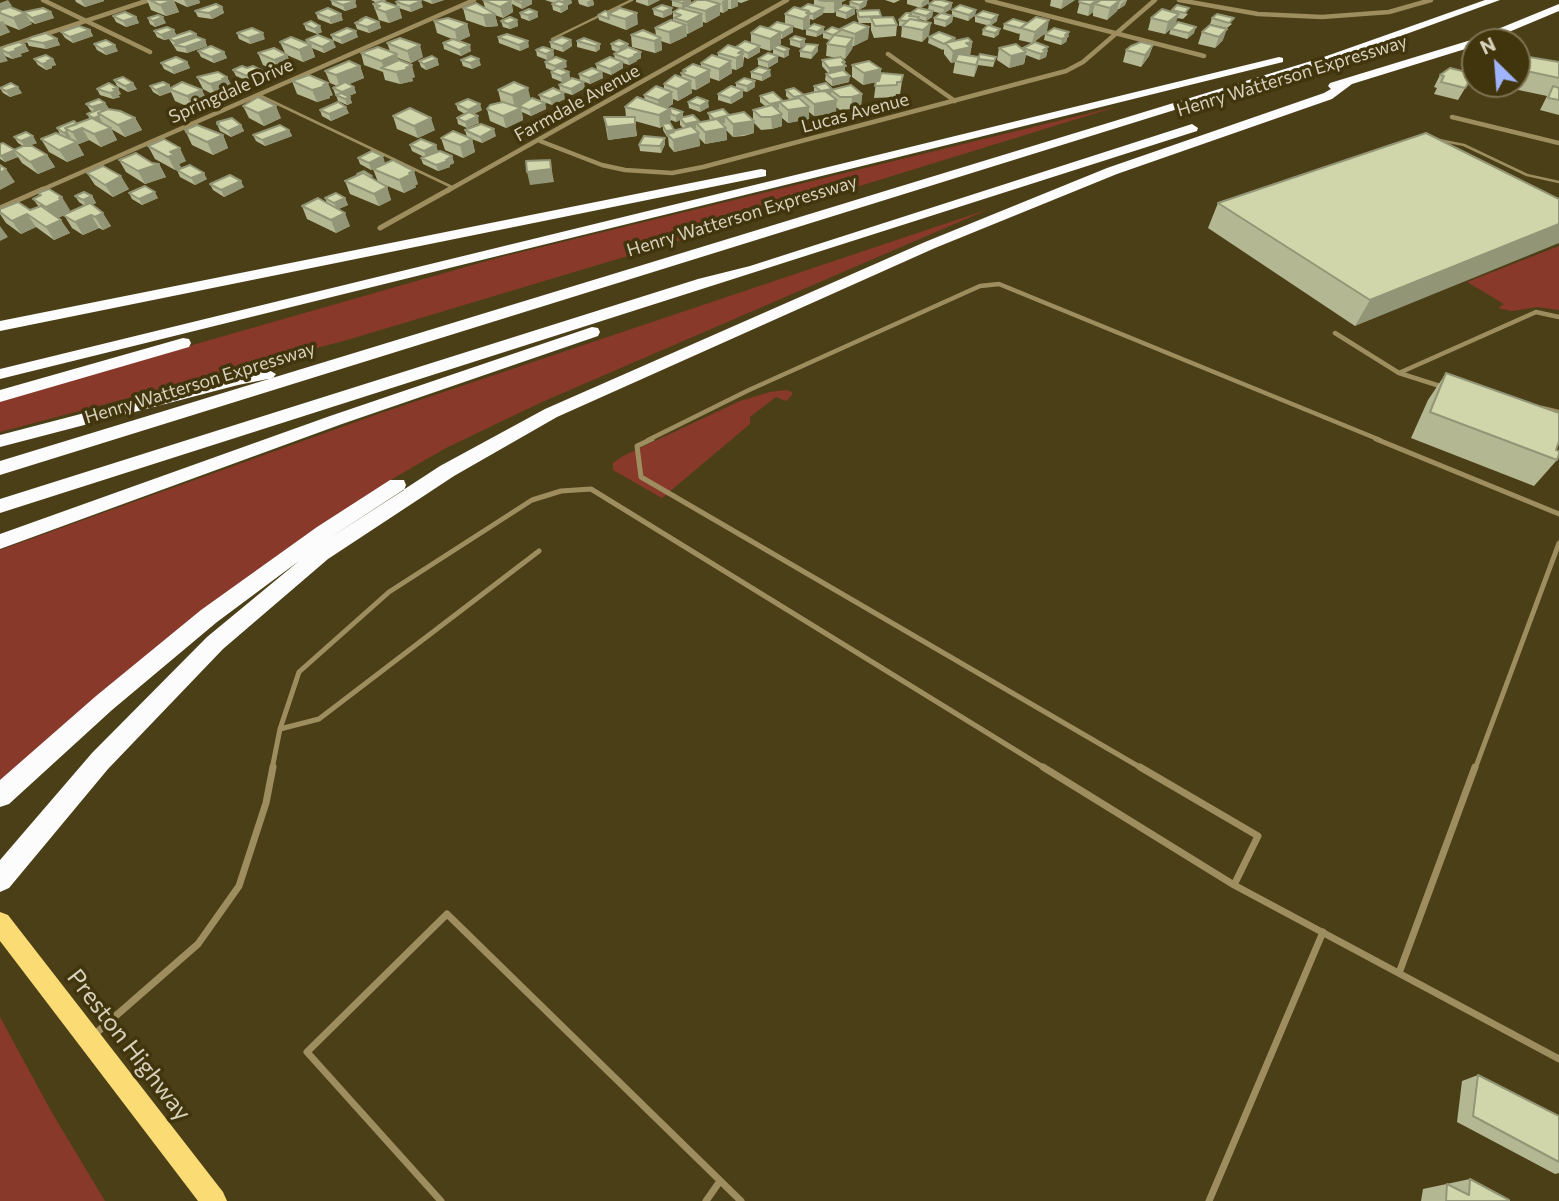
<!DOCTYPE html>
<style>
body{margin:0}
#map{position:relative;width:1559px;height:1201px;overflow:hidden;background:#4b3f18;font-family:Commissioner,sans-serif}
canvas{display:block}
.north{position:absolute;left:1461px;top:28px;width:70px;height:70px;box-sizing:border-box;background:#41350d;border:2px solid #7d7353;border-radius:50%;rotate:335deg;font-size:19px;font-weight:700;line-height:28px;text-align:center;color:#d8d1bc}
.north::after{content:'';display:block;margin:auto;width:24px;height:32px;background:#a0b3fd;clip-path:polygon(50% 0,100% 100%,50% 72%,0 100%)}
</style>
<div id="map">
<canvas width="1559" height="1201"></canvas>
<div class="north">N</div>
</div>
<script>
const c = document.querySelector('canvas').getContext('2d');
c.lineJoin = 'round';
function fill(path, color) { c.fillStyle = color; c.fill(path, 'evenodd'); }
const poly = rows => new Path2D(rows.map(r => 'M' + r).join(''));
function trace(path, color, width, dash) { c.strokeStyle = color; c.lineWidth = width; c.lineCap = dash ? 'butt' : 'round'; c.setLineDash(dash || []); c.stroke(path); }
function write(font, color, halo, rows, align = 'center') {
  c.font = font + ' Commissioner,sans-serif'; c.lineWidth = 7; c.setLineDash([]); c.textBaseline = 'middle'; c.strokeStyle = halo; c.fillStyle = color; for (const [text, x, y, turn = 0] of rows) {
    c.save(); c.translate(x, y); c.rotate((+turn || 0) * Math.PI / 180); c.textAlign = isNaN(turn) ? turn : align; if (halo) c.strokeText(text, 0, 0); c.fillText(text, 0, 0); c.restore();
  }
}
const green = poly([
 [1119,106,795,206,347,340,0,432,0,400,497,258],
 [989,209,542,402,446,448,394,478,290,547,0,783,0,550,378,414],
 [1559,246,1559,310,1537,307,1512,311,1502,309,1498,308,1504,304,1467,282],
 [786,390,792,392,792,395,786,401,776,397,750,417,750,424,662,498,613,470,613,463,623,456,740,401,770,392],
 [0,1017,51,1111,105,1201,0,1201]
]);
const laneFar3 = poly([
 [552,39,632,0],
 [259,95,454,188],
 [1434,139,1464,145,1527,175,1559,182]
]);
const laneFar2 = poly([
 [1335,333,1399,373,1443,387],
 [1399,373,1536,312,1559,317],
 [1542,408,1559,412],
 [648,440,749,390,980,286,999,284,1380,440]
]);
const laneFar1 = poly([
 [652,439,637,446,641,477,1143,769],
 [1376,439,1559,514],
 [280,729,319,719,539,551],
 [272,769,280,729,299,672,389,592,532,500,561,491,591,489,1046,769],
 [1475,769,1559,543]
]);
const lane = poly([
 [1043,767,1234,885,1258,836,1140,767],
 [1234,885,1559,1059],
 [1399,973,1475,767],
 [95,1034,198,944,239,886,266,803,273,767],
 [441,1201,307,1052,447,914,741,1201],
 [706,1201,720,1181],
 [1209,1201,1323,932]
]);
const streetFar1 = poly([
 [43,0,150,52],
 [987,0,1204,56],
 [1179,0,1258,14,1322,17,1389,12,1431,0],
 [0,49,149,0],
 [888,54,955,101],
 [1452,117,1559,143],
 [540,141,602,165,625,170,672,173,703,167,1066,71,1083,62,1155,0],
 [39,191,474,0],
 [447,191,787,0]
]);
const street = poly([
 [0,208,43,189],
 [380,228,450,189]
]);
const primary = poly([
 [0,912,8,915,223,1192,227,1201,198,1201,0,941,0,912]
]);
const highway = poly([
 [1485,0,1500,0,1329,62,0,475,0,461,1321,58,1485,0],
 [1559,4,1559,11,1485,42,1475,42,1475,46,1352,84,1332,99,1117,174,935,248,557,417,454,476,328,559,223,649,108,769,9,888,0,892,0,860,92,753,207,637,299,561,217,622,112,710,9,804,0,807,0,780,96,696,201,610,317,527,390,480,404,480,406,485,404,490,328,539,440,466,545,409,925,242,1107,168,1324,93,1331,89,1328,86,1330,83,1471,40,1559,4],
 [1279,57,1283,58,1283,62,0,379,0,369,1279,57],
 [1192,124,1198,128,1197,131,0,513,0,499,698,279,750,266,1192,124],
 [761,169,766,170,766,176,0,331,0,321,761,169],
 [592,327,598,328,600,332,598,336,342,424,0,549,0,534,330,416,592,327],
 [183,338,189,339,191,343,189,347,0,402,0,390,183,338],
 [267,369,276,374,273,378,238,385,0,447,0,435,238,373,267,369]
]);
const wall = poly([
 [75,0,104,0,104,1,85,7,76,2],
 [147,0,199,0,200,3,187,7,174,1,179,12,166,16,151,10],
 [331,0,357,7,345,11,332,5],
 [371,0,387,0,384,1,397,6,396,2,423,7,411,12,399,8,402,18,389,23,379,20,373,4,377,3],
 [422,0,444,0,432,4],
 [483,0,532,0,532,4,522,9,512,4,513,12,503,18,495,15,498,26,486,27,466,20,463,8,485,8],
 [545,0,571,0,572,3,568,5,568,9,561,13,553,10,552,4,554,3],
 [578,0,593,0,594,5,588,7,579,4],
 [636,0,660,0,648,6,636,2],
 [672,0,691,3,710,1,710,0,749,0,741,3,738,2,738,6,731,9,728,9,728,10,723,13,720,12,720,15,706,23,703,22,703,26,687,34,687,36,670,44,661,41,662,50,655,53,632,47,631,35,656,36,655,28,673,21,673,12,680,8,672,6],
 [814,0,846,0,842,2,842,6,849,7,850,2,867,0,866,6,859,10,855,9,855,14,846,19,836,16,836,11,834,13,823,13,823,14,813,20,810,19,810,26,803,30,793,27,793,32,781,39,781,44,778,45,789,49,789,55,784,58,773,54,773,49,770,51,760,48,760,52,748,59,744,57,743,66,736,70,732,69,732,73,719,81,710,78,710,82,696,90,691,89,692,93,678,101,673,99,673,104,667,108,683,112,683,117,699,121,699,122,710,120,708,113,753,119,753,110,765,106,760,102,760,96,783,101,790,100,786,96,786,90,803,95,814,92,814,86,862,94,861,106,851,109,840,110,836,107,836,113,814,116,809,112,809,119,788,123,782,118,782,126,772,129,761,130,754,123,754,133,744,136,733,137,726,130,727,140,705,144,699,138,700,146,674,152,669,146,668,137,667,137,663,130,663,126,660,128,635,121,637,136,608,140,604,117,626,117,625,107,645,100,644,95,664,89,664,84,682,78,681,73,683,73,683,70,701,67,701,63,718,57,718,53,751,43,751,33,785,24,785,14,814,5],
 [671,120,676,122,680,120,680,125,683,128,674,130,668,123],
 [885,0,900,0,894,3],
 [907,0,929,0,929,3,921,8,907,4],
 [1051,0,1075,0,1061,9,1050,6],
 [1127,0,1125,5,1119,9,1118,9,1117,11,1107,20,1093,16,1093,12,1088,16,1077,13,1080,1],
 [952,3,951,9,943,14,928,10,929,4],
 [222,7,224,13,212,19,198,17,195,11],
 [672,8,672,14,663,18,654,15,653,9],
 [0,10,24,12,51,12,54,18,35,24,30,21,32,24,19,30,4,24,10,32,0,36],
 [952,10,976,10,975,15,968,21,952,16],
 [1172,10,1188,14,1183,19,1177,18,1175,25,1194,33,1187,39,1169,34,1171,29,1165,34,1148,30,1151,18,1171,12],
 [605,11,638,24,626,30,599,20,598,15],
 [857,11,881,16,881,18,897,25,896,36,874,38,871,30,871,23,859,23,857,17],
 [933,11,932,17,926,21,919,19,929,35,922,42,901,37,902,26,899,26,899,20,911,13,911,16,912,12],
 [537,12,538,17,529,21,521,18,520,13],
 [316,13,343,20,331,24,318,19],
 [1217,14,1232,24,1227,28,1210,24,1212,18],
 [113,16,136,17,139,23,126,27,116,22],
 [953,16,952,22,945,27,934,24,934,18],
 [975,16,997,21,990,26,975,22],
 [148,18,166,23,155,27,150,24],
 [360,20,379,22,381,28,369,33,357,29,355,23,360,21],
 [517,20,518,26,510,29,503,27,501,21],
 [434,21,467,24,470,36,459,41,471,51,461,56,444,49,443,43,452,39,437,33],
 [304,24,322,32,317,34,306,30],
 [1004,24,1047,32,1034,42,1047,53,1046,57,1039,60,1026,55,1024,64,1009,68,997,60,999,48,1023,50,1023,48,1032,43,1019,40,1020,33,1019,34,1003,29],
 [1210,25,1223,40,1215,48,1198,44,1202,32],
 [869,27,868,39,854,46,853,46,852,49,845,59,842,58,845,64,845,72,849,82,832,86,825,80,826,74,828,73,822,66,822,60,838,58,826,56,827,44,830,40,823,38,823,33,816,37,806,35,806,29,824,32],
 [90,30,93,36,73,43,65,38,61,32],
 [983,30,999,34,994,38,982,35],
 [154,31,177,35,196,34,197,37,205,40,207,46,187,53,177,51,169,39,164,40,157,37],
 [1069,32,1066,42,1061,45,1044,40,1045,34],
 [237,33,265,39,250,44,239,39],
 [331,35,358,37,342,44,333,40],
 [929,37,955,38,954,41,972,42,970,56,996,57,993,67,978,65,974,77,953,73,955,62,951,63,944,54,944,49,943,50,928,43],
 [498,38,529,47,520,51,499,43],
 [584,38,600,49,596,52,577,47,577,41],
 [57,39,60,45,46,49,29,46,26,40],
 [790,39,805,44,818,45,818,51,811,59,800,57,800,51,805,45,800,48,790,45],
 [306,40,336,47,324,53,312,48,315,57,303,62,287,55,292,67,279,72,263,65,258,53,285,53,280,42,307,43],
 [571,40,572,46,563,52,551,48,550,42],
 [387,43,423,57,411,63,398,58,398,60,415,77,412,78,413,81,400,84,385,80,383,72,364,65,361,53,390,51],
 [94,44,118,51,106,55,97,50],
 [611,44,628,44,628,47,641,52,641,58,637,60,637,61,629,65,623,63,623,68,611,75,598,70,602,72,603,78,590,84,580,80,579,74,597,70,596,64,615,59,614,54,617,52,612,50],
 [25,45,29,51,20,54,22,56,12,59,5,56,8,61,0,48],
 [1153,45,1149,56,1141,67,1123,62,1126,50],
 [536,50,553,50,554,56,547,60,537,56],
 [198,51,224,52,227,58,214,63,201,57],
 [1517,55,1559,62,1559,115,1540,110,1547,96,1490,84,1517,84],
 [1474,57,1475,57,1475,81,1470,80,1458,100,1434,94,1437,88,1434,87,1440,75,1466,72],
 [34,59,53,59,56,65,52,66,52,68,46,70,38,65],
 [437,59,439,65,426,70,421,67,419,61],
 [758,59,778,62,768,68,758,65],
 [461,60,481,65,472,69,463,66],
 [187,62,190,68,174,74,164,69,161,63],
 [545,62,567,67,561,69,569,72,570,78,562,82,552,78,551,72,553,71,546,68],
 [852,65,881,69,881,73,903,75,900,94,896,94,896,97,874,98,876,82,863,85,852,77],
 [360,66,364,78,349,84,354,87,356,93,349,96,352,103,347,105,338,101,336,95,337,95,335,94,333,88,337,86,330,83,325,71],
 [233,70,266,77,250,82,236,76],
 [751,72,771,76,762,81,751,78],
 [197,77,227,77,233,89,229,91,229,92,216,96,203,89],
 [114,80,137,89,128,92,117,86],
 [292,81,333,95,330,96,330,98,317,102,297,94],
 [755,81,755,87,747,92,743,91,743,97,731,104,718,100,718,94,736,88,736,83],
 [169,85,171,88,208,102,193,109,175,101,171,92,160,96,153,92,150,86],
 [559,85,585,88,572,95,560,91],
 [0,88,22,93,10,97,3,93],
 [97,89,121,94,118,95,120,97,113,99,100,95],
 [498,90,545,103,546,109,531,116,522,112,523,120,506,128,490,121,487,109,501,102],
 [539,95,565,99,552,105,541,101],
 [688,102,709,107,700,112,689,108],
 [105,103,109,109,135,118,142,130,125,137,111,129,117,140,101,147,89,140,79,144,77,143,84,155,67,162,49,152,41,139,65,137,60,134,57,128,77,124,90,119,87,114,93,112,90,110,86,104],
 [456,104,482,110,473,114,479,123,467,128,458,124,457,118,465,114,458,110],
 [243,106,281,118,264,126,249,118],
 [320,110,349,113,331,121,322,116],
 [393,116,435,130,418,138,397,129],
 [217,122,241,125,244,131,231,137,220,131,217,124,218,124],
 [185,130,223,135,228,148,213,155,192,145],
 [289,130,292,136,265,146,256,141,253,135],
 [465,130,496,136,482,143,467,137],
 [14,137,37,143,28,146,47,155,55,167,38,174,22,163,18,157,5,162,0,159,0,144,14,150,23,146,18,143],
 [441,138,472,139,475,152,463,158,445,150],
 [665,138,665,144,661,153,640,151,639,145],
 [410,145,436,145,438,152,434,153,452,156,454,163,450,165,450,167,438,171,423,164,421,158,424,157,412,151],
 [148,146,186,161,179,164,181,167,175,170,155,159],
 [358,158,385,163,371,170,360,164],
 [119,160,159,164,166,177,145,184,126,172],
 [373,169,418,184,415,185,416,187,404,193,378,182,387,187,391,200,379,206,350,194,345,181,357,175,373,179,378,182],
 [177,170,207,179,195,185,180,177],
 [87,173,129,189,113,197,95,185],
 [210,184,244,187,224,197,213,190],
 [38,193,70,210,68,211,69,212,85,206,79,202,75,196,92,196,96,203,92,205,111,226,103,230,99,228,83,235,72,228,64,215,58,218,70,233,54,240,36,227,21,234,6,223,0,214,0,209,30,210,39,207,33,199,40,196],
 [129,193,158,198,142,205,132,199],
 [325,198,345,198,348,205,338,209,350,226,336,233,307,219,302,206,327,203],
 [1559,199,1355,326,1208,228,1218,203],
 [1446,373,1556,450,1557,460,1534,486,1411,438,1428,400],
 [1478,1075,1559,1116,1559,1173,1555,1174,1457,1122,1462,1081],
 [1470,1179,1509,1201,1421,1201,1423,1189]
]);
const shadedWall = poly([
 [8,0,12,6,0,9,0,3],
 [81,0,104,0,104,1,85,7],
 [173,0,179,12,166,16,160,5],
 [184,0,199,0,200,3,187,7],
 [431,0,444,0,432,4],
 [527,0,532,0,532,4,522,9,521,3],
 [563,0,571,0,572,3,568,5,568,9,561,13,560,7,564,5],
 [591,0,593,0,594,5,588,7,587,2],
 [648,0,660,0,648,6],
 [689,0,691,0,691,5,686,6,686,7,682,9,682,3],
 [725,0,728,0,728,10,723,13,722,1],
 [731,0,738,0,738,6,731,9],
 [836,0,846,0,842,2,842,6,834,13,834,1],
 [867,0,866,6,859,10,860,5],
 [925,0,929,0,929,3,921,8,922,2],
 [1063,0,1075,0,1061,9],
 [1097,0,1103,0,1095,4,1093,12,1088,16,1090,5],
 [1120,0,1117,11,1107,20,1110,8],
 [1126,0,1127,0,1125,5,1119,9,1121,4],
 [355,1,357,7,345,11,343,5],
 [421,1,423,7,411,12,409,6],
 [511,1,513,12,503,18,500,7],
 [952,3,951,9,943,14,944,8],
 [720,4,720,15,706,23,705,11],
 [222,7,224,13,212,19,209,13],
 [399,7,402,18,389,23,385,12],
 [672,8,672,14,663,18,663,12],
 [824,8,823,14,813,20,813,14],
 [855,8,855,14,846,19,846,13],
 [976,10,975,15,968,21,969,15],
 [809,11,810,26,803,30,803,19,806,13],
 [933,11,932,17,926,21,926,16],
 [51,12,54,18,35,24,32,18],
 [537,12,538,17,529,21,528,15],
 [25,13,32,24,19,30,13,18],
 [637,13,638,24,626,30,625,19],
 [341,14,343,20,331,24,329,18],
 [495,14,498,26,486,27,483,15],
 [702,14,703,26,688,34,687,22],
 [1179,14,1175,25,1165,34,1168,22],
 [998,15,997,21,990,26,991,20],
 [953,16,952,22,945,27,946,21],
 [136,17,139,23,126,27,123,21],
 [163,17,166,23,155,27,153,21],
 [517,20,518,26,510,29,508,24],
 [1049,20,1047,32,1032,43,1035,32],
 [3,21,10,32,0,36,0,22],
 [379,22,381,28,369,33,367,27],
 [931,23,929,35,922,42,923,30],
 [467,24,470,36,457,42,455,30],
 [686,25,687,36,670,44,669,32],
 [320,26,322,32,317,34,314,29],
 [793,26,793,32,782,39,782,33],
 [824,27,824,33,816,37,817,32],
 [869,27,868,39,854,46,855,34],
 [1196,27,1194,33,1187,39,1189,33],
 [1000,29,999,34,994,38,995,33],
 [1227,29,1223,40,1215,48,1219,37],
 [90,30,93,36,73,43,70,37],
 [174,30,177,36,164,40,161,35],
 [356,31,358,37,342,44,340,38],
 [781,32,781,44,770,51,770,39],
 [1069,32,1066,42,1061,45,1062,39,1065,35],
 [263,33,265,39,250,44,248,38],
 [196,34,199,40,176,45,174,41],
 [661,38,662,50,655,53,654,41],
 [853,38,852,49,845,59,846,47],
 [57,39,60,45,46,49,43,43],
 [805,39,805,44,800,48,800,42],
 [205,40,207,46,187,53,185,47],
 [571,40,572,46,563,52,562,46],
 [333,41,336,47,324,53,322,47],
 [528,41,529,47,520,51,519,45],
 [972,42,969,59,951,63,953,51,966,43],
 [600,44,600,49,596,52,595,46],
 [628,44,628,49,620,53,619,47],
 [25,45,29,51,20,54,22,56,12,59,8,53,15,49],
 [115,45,118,51,106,55,102,49],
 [311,45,315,57,303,62,299,50],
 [420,45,423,57,411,63,407,51],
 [470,45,471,51,461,56,459,50],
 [818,45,818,51,811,59,812,53],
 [1153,45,1149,56,1141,67,1145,55],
 [760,46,760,52,748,59,748,53],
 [1048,47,1046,57,1039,60,1041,54,1043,50],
 [0,49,1,49,8,61,0,63],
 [789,49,789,55,784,58,784,52],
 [553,50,554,56,547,60,546,54],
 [743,50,743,66,736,70,736,58,738,53],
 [224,52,227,58,214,63,211,57],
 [641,52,641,58,637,60,637,61,629,65,628,59],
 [1026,52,1024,64,1009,68,1011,56],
 [397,54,400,66,384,68,381,61],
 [287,55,292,67,279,72,274,60],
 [778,56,778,62,768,68,768,62],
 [979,57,977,69,974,77,976,65],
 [53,59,56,65,52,66,52,68,46,70,42,64],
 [437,59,439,65,426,70,424,64],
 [479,59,481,65,472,69,470,63],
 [566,61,567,67,556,72,555,66],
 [731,61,732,73,719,81,719,69],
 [187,62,190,68,174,74,171,68],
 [623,62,623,68,611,75,610,69],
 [842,62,845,62,845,72,829,74,829,68],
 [412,65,415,77,412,78,413,81,400,84,396,72],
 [360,66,364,78,340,88,336,75],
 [881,69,880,81,863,85,864,73],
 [710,70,710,82,696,90,695,78],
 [770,70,771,76,762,81,762,75],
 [263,71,266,77,250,82,247,76],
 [569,72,570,78,562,82,561,76],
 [602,72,603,78,590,84,589,78],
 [850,76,849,82,832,86,832,79],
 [227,77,233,89,229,91,229,92,216,96,210,84],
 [691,81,692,93,678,101,677,89],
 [755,81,755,87,747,92,747,86],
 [584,82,585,88,572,95,571,89],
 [133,83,137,89,128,92,125,86],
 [328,83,333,95,330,96,330,98,317,102,312,90],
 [169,85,171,90,169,89,171,92,160,96,156,90],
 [18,87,22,93,10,97,6,91],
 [354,87,356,93,344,98,342,92],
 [118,88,121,94,118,95,120,97,113,99,110,93],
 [528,88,531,100,515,108,512,95],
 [832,89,831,95,820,98,821,91],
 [202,90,208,102,193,109,187,96],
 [743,90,743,97,731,104,730,98],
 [672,92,673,104,659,112,658,100],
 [564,93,565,99,552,105,550,99],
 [862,94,861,106,851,109,852,97],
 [350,97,352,103,347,105,345,99],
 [837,100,836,113,814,116,814,104],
 [708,101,709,107,700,112,700,106],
 [779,102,779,108,770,110,770,104],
 [105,103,109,109,96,114,92,107],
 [545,103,546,109,531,116,529,110],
 [480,104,482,110,470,116,468,110],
 [276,106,281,118,264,126,258,113],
 [346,107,349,113,331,121,329,114],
 [809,107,809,119,788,123,788,110],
 [521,108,523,120,506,128,503,116],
 [670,109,671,121,663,126,662,124,663,126,660,128,659,115],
 [683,112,683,118,680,118,680,120,676,122,676,116],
 [782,114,782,126,772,129,771,117],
 [729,115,725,116,725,123,715,125,714,119],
 [99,116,102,122,97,124,94,118],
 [478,116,479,123,467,128,465,122],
 [135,118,142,130,125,137,118,125],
 [431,118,435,130,418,138,414,126],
 [699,121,699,126,696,123,696,128,686,130,685,124],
 [754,121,754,133,733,137,733,124],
 [635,124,637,136,608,140,607,127],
 [241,125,244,131,231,137,228,131],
 [81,126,89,140,79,144,72,132],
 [111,128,117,140,101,147,94,134],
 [726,128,727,140,705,144,705,132],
 [494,129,496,136,482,143,480,137],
 [289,130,292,136,265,146,262,140],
 [674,130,673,131,673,136,667,134,668,137,667,137,666,131],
 [67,131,71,138,68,139,64,133],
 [699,133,700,146,674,152,673,140],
 [223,135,228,148,213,155,207,142],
 [33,136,37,143,25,147,21,141],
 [665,138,665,144,661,153,660,146],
 [472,139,475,152,463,158,460,145],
 [77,142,84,155,67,162,59,150],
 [436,145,438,152,426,158,424,151],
 [180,148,186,161,179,164,181,167,175,170,168,157,170,152],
 [14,151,18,157,5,162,1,156],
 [47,155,55,167,38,174,30,162],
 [383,156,385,163,371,170,369,163],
 [452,156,454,163,450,165,450,167,438,171,436,165],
 [550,160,554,182,530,185,527,172],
 [159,164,166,177,145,184,138,171],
 [6,169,15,182,0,190,0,173],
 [414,171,418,184,415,185,416,187,404,193,399,180],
 [204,173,207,179,195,185,191,178],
 [121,176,129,189,113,197,105,185],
 [241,181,244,187,224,197,221,190],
 [387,187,391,200,379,206,374,194],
 [155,192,158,198,142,205,139,199],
 [92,196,96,203,87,207,83,200],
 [62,197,70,210,68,211,69,213,54,220,46,207],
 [345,198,348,205,337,210,334,203],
 [103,213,111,226,103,230,95,217],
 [345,213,350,226,336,233,331,220],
 [27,214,36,227,21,234,12,221],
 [91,215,99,228,83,235,75,222],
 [61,220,70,233,54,240,46,227],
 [1559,224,1559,243,1355,326,1370,300],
 [0,226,8,237,0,241]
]);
const building = poly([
 [150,0,173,0,160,5,150,0],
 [331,0,353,0,355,1,343,5,331,0],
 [400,0,418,0,421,1,409,6,396,2,400,0],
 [483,0,509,0,511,1,500,7,483,0],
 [514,0,527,0,521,3,514,0],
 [672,0,689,0,682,3,672,0],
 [697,0,706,0,720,4,705,11,686,6,697,0],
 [819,0,836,0,834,1,824,1,819,0],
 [853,0,867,0,860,5,850,2,853,0],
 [935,0,941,0,952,3,944,8,929,4,935,0],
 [1080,0,1097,0,1090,5,1079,2,1080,0],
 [1101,0,1120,0,1110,8,1095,4,1101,0],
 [382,1,399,7,385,12,375,8,380,6,373,4,382,1],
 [559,1,567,4,560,7,552,4,559,1],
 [476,3,495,14,483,15,463,8,476,3],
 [216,4,222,7,209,13,195,11,216,4],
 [808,4,824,8,813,14,809,13,809,11,800,9,808,4],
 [662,5,672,8,663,12,653,9,662,5],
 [844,5,855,8,846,13,836,10,844,5],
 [960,5,976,10,969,15,952,10,960,5],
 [1177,5,1189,8,1185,13,1172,10,1177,5],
 [10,7,25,13,13,18,0,13,0,10,10,7],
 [794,7,809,11,806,13,810,14,803,19,785,14,794,7],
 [43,8,51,12,32,18,24,12,43,8],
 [328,8,341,14,329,18,316,13,328,8],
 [620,8,637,13,625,19,608,14,620,8],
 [680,8,702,14,687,22,674,18,681,15,673,12,680,8],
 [918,8,933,11,926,16,912,12,918,8],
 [529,9,537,12,528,15,520,13,529,9],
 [1162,9,1179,14,1168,22,1151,18,1162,9],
 [879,10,881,16,859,17,857,11,879,10],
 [605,11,611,13,608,14,609,19,598,15,605,11],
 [983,11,998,15,991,20,975,16,983,11],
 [125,12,136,17,123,21,113,16,125,12],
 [906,13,911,13,909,16,919,17,917,20,910,19,907,21,899,20,906,13],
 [941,13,953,16,946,21,934,18,941,13],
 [1217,14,1234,18,1229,23,1212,18,1217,14],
 [158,15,163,17,153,21,148,18,158,15],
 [366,17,379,22,367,27,355,23,362,20,360,20,366,17],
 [510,17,517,20,508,24,501,21,510,17],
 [893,17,897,25,875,26,871,18,893,17],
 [1036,17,1049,20,1035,32,1021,28,1036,17],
 [448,18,467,24,455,30,434,21,448,18],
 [910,19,931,23,923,30,902,26,910,19],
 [1013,19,1027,23,1020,28,1004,24,1013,19],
 [671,20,686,25,669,32,655,28,671,20],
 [311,21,320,26,314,29,304,24,311,21],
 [777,22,793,26,782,33,769,28,777,22],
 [854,22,869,27,855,34,840,29,854,22],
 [1178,22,1196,27,1189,33,1171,29,1178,22],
 [814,24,824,27,817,32,806,29,814,24],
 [988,25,1000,29,995,33,983,30,988,25],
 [1210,25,1227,29,1219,37,1202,32,1210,25],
 [79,26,90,30,70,37,61,32,79,26],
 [760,26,781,32,770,39,751,33,760,26],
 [167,27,174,30,161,35,154,31,167,27],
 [832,27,840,30,840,31,833,35,824,32,832,27],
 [252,28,263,33,248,38,237,33,252,28],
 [347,28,356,31,340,38,331,35,347,28],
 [1054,28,1069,32,1065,35,1068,36,1062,39,1045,34,1054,28],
 [643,30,661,38,654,41,631,35,643,30],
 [190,31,196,34,174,41,169,38,190,31],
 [939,32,955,38,944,44,929,37,939,32],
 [46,33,57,39,43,43,26,40,32,37,46,33],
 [507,34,528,41,519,45,498,37,507,34],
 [318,35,333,41,322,47,306,40,318,35],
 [834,35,853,38,846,47,827,44,834,35],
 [795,36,805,39,800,42,790,39,795,36],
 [197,37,205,40,185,47,174,45,197,37],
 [291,37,311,45,299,50,280,42,291,37],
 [562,37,571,40,562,46,550,42,562,37],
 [400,38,420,45,407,51,387,43,400,38],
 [584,38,600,44,595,46,577,41,584,38],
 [968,38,972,42,966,43,971,47,953,51,945,43,968,38],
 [453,39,470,45,459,50,443,43,453,39],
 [106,40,115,45,102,49,94,44,106,40],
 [619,40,628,44,619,47,611,44,619,40],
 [745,41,760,46,748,53,743,51,743,50,736,47,745,41],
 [19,42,25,45,15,49,18,50,8,53,0,49,6,46,19,42],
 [1035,42,1048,47,1043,50,1047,51,1041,54,1023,48,1035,42],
 [1141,42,1153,45,1145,55,1126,50,1131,46,1141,42],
 [806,44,818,45,812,53,800,51,806,44],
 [1016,44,1026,52,1011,56,999,48,1016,44],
 [728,45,743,50,738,53,743,54,736,58,718,53,728,45],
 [778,45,789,49,784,52,773,48,778,45],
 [211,46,224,52,211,57,198,51,211,46],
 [378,47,397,54,381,61,361,53,378,47],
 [543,47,553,50,546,54,536,50,543,47],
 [628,47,641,52,634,55,636,56,628,59,614,54,628,47],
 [274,48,287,55,274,60,258,53,274,48],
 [768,53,778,56,768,62,758,59,768,53],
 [958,54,979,57,976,65,955,61,958,54],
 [980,54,996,57,994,61,978,59,980,54],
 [46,55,53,59,47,61,49,62,42,64,34,59,46,55],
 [712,55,731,61,719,69,701,63,712,55],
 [1517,55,1559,62,1559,78,1517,69,1517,55],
 [432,56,437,59,424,64,419,61,432,56],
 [471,56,479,59,470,63,461,60,471,56],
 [176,57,187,62,171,68,161,63,176,57],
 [556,57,566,61,555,66,545,62,556,57],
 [610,57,623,62,610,69,596,64,610,57],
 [841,57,845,62,842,62,846,66,829,68,822,60,841,57],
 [399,60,412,65,406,68,410,69,396,72,381,68,399,60],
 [349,61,360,66,336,75,325,71,349,61],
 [869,61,881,69,864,73,852,65,869,61],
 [693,64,710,70,695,78,681,73,686,71,683,70,693,64],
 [242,66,247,68,253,66,263,71,247,76,233,70,242,66],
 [759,67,770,70,762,75,751,72,759,67],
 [558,68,569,72,561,76,551,72,558,68],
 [592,68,602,72,589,78,579,74,592,68],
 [1450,68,1474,74,1465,88,1441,82,1444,76,1440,75,1450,68],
 [843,70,850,76,832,79,826,74,843,70],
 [218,72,227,77,222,79,224,80,210,84,197,77,218,72],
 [881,73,903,75,901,82,897,82,897,85,875,86,876,81,879,81,881,73],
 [309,75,328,83,323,85,326,86,312,90,292,81,309,75],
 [675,75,691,81,677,89,664,84,675,75],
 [123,77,133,83,125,86,114,80,123,77],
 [572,78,584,82,571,89,559,85,572,78],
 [744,78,755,81,747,86,736,83,744,78],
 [163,82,169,85,156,90,150,86,163,82],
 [182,82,202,90,187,96,169,89,182,82],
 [345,82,354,87,342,92,333,88,345,82],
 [514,82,528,88,512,95,498,90,514,82],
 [11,83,18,87,6,91,0,88,11,83],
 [109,83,118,88,113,89,116,91,110,93,97,89,109,83],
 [826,83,832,89,821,91,814,86,826,83],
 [851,85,862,94,852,97,840,97,831,90,851,85],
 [656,86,672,92,658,100,644,95,656,86],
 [731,86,743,90,730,98,718,94,731,86],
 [1553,86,1559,88,1559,100,1548,98,1553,86],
 [553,88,564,93,550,99,539,95,553,88],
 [794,88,804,95,794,97,786,90,794,88],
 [825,91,837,100,814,104,803,95,815,92,825,91],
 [773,92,783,101,770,104,760,96,773,92],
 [341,93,350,97,345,99,336,95,341,93],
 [258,97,276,106,258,113,243,106,258,97],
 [637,97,670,109,659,115,625,107,637,97],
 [697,97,708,101,700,106,688,102,697,97],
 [532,98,545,103,529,110,519,106,532,98],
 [799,98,809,107,788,110,779,102,799,98],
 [99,99,105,103,92,107,86,104,99,99],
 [468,99,480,104,468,110,456,104,468,99],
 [338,102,346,107,329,114,320,110,338,102],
 [503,102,521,108,503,116,487,109,490,105,503,102],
 [772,105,782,114,771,117,761,117,753,110,772,105],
 [410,108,431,118,414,126,393,116,410,108],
 [671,108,683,112,676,116,671,114,670,109,671,108],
 [100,109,103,111,98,113,99,116,94,118,87,114,100,109],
 [108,109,120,111,135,118,118,125,98,113,108,109],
 [723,109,729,115,714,119,708,113,723,109],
 [469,112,478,116,465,122,457,118,469,112],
 [744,112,754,121,733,124,725,116,744,112],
 [693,115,699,121,685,124,680,118,693,115],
 [604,117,635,117,635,124,607,127,604,117],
 [92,118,111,128,94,134,82,128,72,132,65,128,92,118],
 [232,118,241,125,228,131,217,124,219,123,217,122,232,118],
 [717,119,726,128,705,132,696,123,717,119],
 [74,121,77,124,65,128,67,131,64,133,57,128,74,121],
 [670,123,674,130,666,131,662,124,670,123],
 [481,124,494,129,480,137,465,130,481,124],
 [197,125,223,135,207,142,186,132,188,131,185,130,197,125],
 [280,125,289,130,262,140,253,135,280,125],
 [691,126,699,133,673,140,667,134,674,132,673,131,691,126],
 [453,131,472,139,460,145,441,138,453,131],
 [26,132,33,136,21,141,14,137,26,132],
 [56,133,77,142,59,150,41,139,56,133],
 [1426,133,1559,199,1559,224,1370,300,1218,203,1426,133],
 [644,136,665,138,660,146,639,145,644,136],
 [164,139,180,148,170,152,175,154,168,157,148,146,164,139],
 [421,139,436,145,424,151,410,145,421,139],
 [3,143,15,150,1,156,0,155,0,144,3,143],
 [23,146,32,146,47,155,30,162,14,150,23,146],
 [372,151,383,156,369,163,358,158,372,151],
 [440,151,452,156,446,160,448,161,436,165,421,158,440,151],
 [136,153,152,163,159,164,138,171,119,160,136,153],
 [393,160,414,171,409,173,412,174,399,180,373,169,393,160],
 [550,160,551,169,527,172,526,161,550,160],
 [0,165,6,169,0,173,0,165],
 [190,165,204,173,191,178,177,170,190,165],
 [103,166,121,176,105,185,87,173,103,166],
 [364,171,372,176,370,177,363,173,358,175,357,174,364,171],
 [363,173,387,187,374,194,345,181,363,173],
 [230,175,241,181,221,190,210,184,230,175],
 [145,186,155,192,139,199,129,193,145,186],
 [49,189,62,197,59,198,61,200,46,207,33,199,41,195,38,193,49,189],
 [84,192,92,196,83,200,75,196,84,192],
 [336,193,345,198,334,203,325,198,336,193],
 [318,198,345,213,331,220,302,206,318,198],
 [18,202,30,210,41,206,61,220,46,227,27,214,12,221,0,212,0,209,18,202],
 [90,203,103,213,95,217,91,215,75,222,63,215,90,203],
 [1446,373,1559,413,1559,441,1556,450,1559,451,1559,454,1557,460,1430,412,1446,373],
 [1478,1075,1559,1116,1559,1162,1473,1116,1478,1075],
 [1470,1179,1509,1200,1509,1201,1446,1201,1447,1184,1469,1195,1470,1179]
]);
const farStreetnames = [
 ["Henry Watterson Expressway",1292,76,-17],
 ["Springdale Drive",231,91,-24],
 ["Farmdale Avenue",577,103,-29],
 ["Lucas Avenue",855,113,-15],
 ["Henry Watterson Expressway",742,216,-17],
 ["Henry Watterson Expressway",200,383,-17]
];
const nearStreetnames = [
 ["Preston Highway",129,1045,52]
];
fill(green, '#89392a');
trace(laneFar3, '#9e8e5f', 2.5);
trace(laneFar2, '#9e8e5f', 4.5);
trace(laneFar1, '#9e8e5f', 5);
trace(lane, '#9e8e5f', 7);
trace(streetFar1, '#9e8e5f', 4.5);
trace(street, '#9e8e5f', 5);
fill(primary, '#fbdb74');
fill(highway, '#fcfcfc');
fill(wall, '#b4b892');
fill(shadedWall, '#929677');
fill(building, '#d1d6aa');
trace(building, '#929677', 2);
write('18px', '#d8d1bc', '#41350d', farStreetnames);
write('24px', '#d8d1bc', '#41350d', nearStreetnames);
</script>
